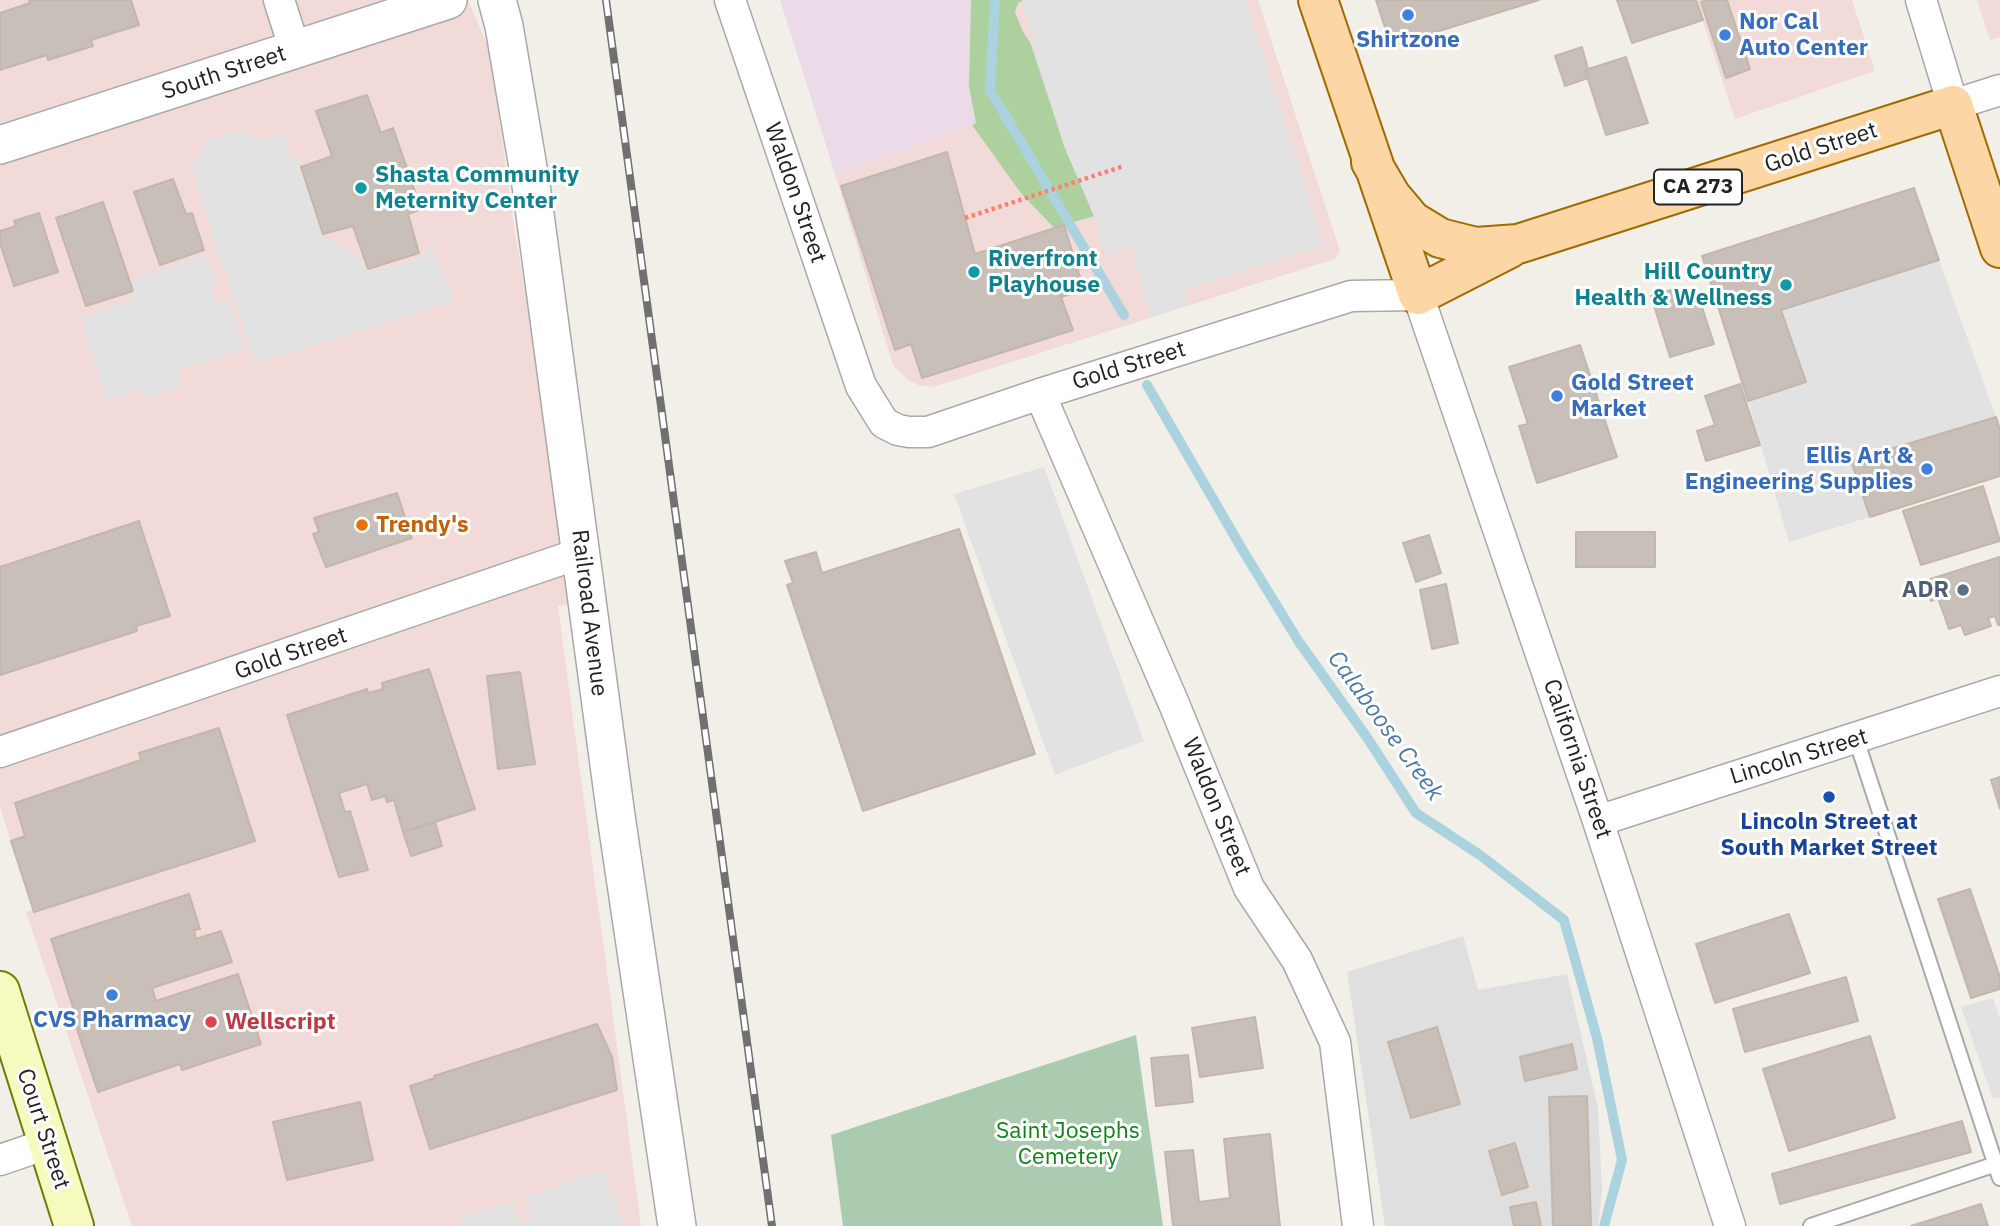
<!DOCTYPE html>
<style>
body{margin:0}
canvas{display:block;background:#f2efe9}
</style>
<canvas width="2000" height="1226"></canvas>
<script>
const c = document.querySelector('canvas').getContext('2d');
c.lineJoin = 'round';
function fill(path, color) { c.fillStyle = color; c.fill(path, 'evenodd'); }
const poly = rows => new Path2D(rows.map(r => 'M' + r).join(''));
function trace(path, color, width, dash) { c.strokeStyle = color; c.lineWidth = width; c.lineCap = dash ? 'butt' : 'round'; c.setLineDash(dash || []); c.stroke(path); }
function write(font, color, halo, rows, align = 'center') {
  c.font = font + ' "IBM Plex Sans",sans-serif'; c.lineWidth = 6; c.setLineDash([]); c.textBaseline = 'middle'; c.strokeStyle = halo; c.fillStyle = color; for (const [text, x, y, turn = 0] of rows) {
    c.save(); c.translate(x, y); c.rotate((+turn || 0) * Math.PI / 180); c.textAlign = isNaN(turn) ? turn : align; if (halo) c.strokeText(text, 0, 0); c.fillText(text, 0, 0); c.restore();
  }
}
const residential = poly([
 [1463,936,1478,990,1567,974,1598,1108,1602,1191,1598,1226,1385,1226,1347,972]
]);
const commercial = poly([
 [0,0,468,0,490,51,515,232,562,506,573,604,558,606,641,1226,132,1226,26,912,33,909,0,807],
 [971,0,1258,0,1340,251,1334,259,940,385,931,387,918,385,908,380,893,365,835,174,976,123,969,87],
 [1696,0,1852,0,1875,71,1735,119],
 [1977,0,2000,0,2000,37,1990,40]
]);
const industrial = poly([
 [780,0,971,0,969,87,976,123,835,174]
]);
const forest = poly([
 [971,0,1025,0,1018,3,1015,12,1023,32,1031,44,1065,148,1094,216,1054,228,1020,192,972,125,976,123,969,87]
]);
const cemetery = poly([
 [1136,1035,1163,1226,843,1226,831,1135]
]);
const parking = poly([
 [1245,0,1324,245,1184,290,1189,305,1151,317,1131,247,1106,256,1094,216,1065,148,1031,44,1035,42,1022,0],
 [246,128,248,135,259,140,283,133,291,159,298,157,322,236,366,263,368,269,373,267,378,271,422,256,431,243,455,301,255,364,190,164,196,161,205,148,203,142],
 [206,254,216,283,210,285,216,303,229,300,245,349,178,370,183,386,146,398,142,389,107,401,80,318,121,304,132,296,129,280],
 [1939,260,1996,417,1852,461,1870,517,1789,542,1748,401,1806,382,1781,310],
 [1044,467,1144,741,1055,775,954,494],
 [1993,998,2000,1020,2000,1097,1993,1099,1961,1007],
 [605,1169,611,1195,617,1196,622,1226,462,1226,459,1218,513,1202,519,1223,532,1220,527,1197]
]);
const stream = poly([
 [995,0,990,90,1124,315],
 [1147,385,1242,549,1299,642,1366,736,1416,813,1480,855,1564,920,1597,1038,1622,1160,1604,1226]
]);
const building = poly([
 [29,0,131,0,139,25,91,40,93,46,48,60,47,55,0,70,0,13,30,3,29,0],
 [1376,0,1539,0,1391,46,1376,0],
 [1617,0,1696,0,1703,20,1632,43,1617,0],
 [1708,0,1727,0,1750,69,1726,78,1701,2,1708,0],
 [1582,47,1588,69,1585,70,1588,78,1565,86,1555,56,1582,47],
 [1626,57,1648,123,1606,135,1585,70,1626,57],
 [367,95,381,133,393,128,421,209,408,214,419,253,368,269,353,226,323,234,301,167,332,156,316,111,367,95],
 [947,152,975,254,1064,225,1084,290,1061,297,1073,330,922,378,911,344,895,350,841,186,947,152],
 [173,179,186,214,192,213,204,250,160,265,134,192,173,179],
 [1914,188,1939,260,1781,310,1806,382,1748,401,1702,256,1914,188],
 [103,202,133,291,86,306,56,218,103,202],
 [39,213,58,272,14,286,0,243,0,231,16,226,14,221,39,213],
 [1677,288,1680,297,1697,292,1714,344,1670,357,1651,296,1677,288],
 [1580,345,1617,457,1537,483,1519,426,1528,424,1509,367,1580,345],
 [1740,384,1760,445,1706,461,1697,431,1715,425,1705,396,1740,384],
 [1996,417,2000,430,2000,476,1870,517,1851,461,1996,417],
 [1983,486,2000,541,1921,565,1903,511,1983,486],
 [397,493,412,538,326,567,313,534,319,532,314,518,397,493],
 [139,521,170,616,136,626,137,631,0,675,0,567,139,521],
 [959,529,1035,754,863,811,787,585,793,583,785,561,816,552,822,573,959,529],
 [1576,532,1655,532,1655,567,1576,567,1576,532],
 [1429,535,1441,573,1416,582,1403,543,1429,535],
 [2000,557,2000,625,1998,625,1995,616,1988,618,1991,626,1965,635,1961,625,1949,629,1938,598,1931,601,1924,581,2000,557],
 [1446,584,1458,643,1432,649,1420,590,1446,584],
 [429,669,475,809,403,832,394,800,387,802,385,796,372,800,367,784,339,793,345,812,350,811,368,870,339,877,287,715,367,689,368,693,383,689,382,683,429,669],
 [520,672,535,764,498,769,487,676,520,672],
 [219,728,255,841,34,912,11,841,25,836,15,803,141,760,139,753,219,728],
 [2000,777,2000,809,1991,780,2000,777],
 [435,822,442,846,411,856,403,832,435,822],
 [1970,889,2000,977,2000,989,1971,998,1938,899,1970,889],
 [189,894,200,929,194,930,196,939,221,931,232,962,152,988,156,1001,238,974,261,1044,182,1070,180,1064,98,1092,74,1020,77,1020,51,939,189,894],
 [1789,914,1810,973,1715,1003,1696,944,1789,914],
 [1846,977,1858,1021,1745,1052,1733,1009,1846,977],
 [1255,1017,1263,1068,1200,1077,1192,1028,1255,1017],
 [597,1024,612,1057,617,1090,430,1149,410,1086,435,1078,434,1076,597,1024],
 [1437,1027,1460,1104,1411,1118,1388,1042,1437,1027],
 [1870,1036,1895,1118,1789,1151,1763,1069,1870,1036],
 [1572,1044,1577,1069,1525,1081,1520,1057,1572,1044],
 [1188,1055,1193,1102,1156,1106,1151,1058,1188,1055],
 [1587,1096,1591,1226,1553,1226,1549,1097,1587,1096],
 [360,1102,373,1160,287,1180,273,1122,360,1102],
 [1962,1121,1971,1152,1780,1204,1772,1174,1962,1121],
 [1270,1134,1280,1226,1173,1226,1165,1152,1193,1150,1199,1202,1230,1198,1224,1139,1270,1134],
 [1515,1143,1528,1187,1502,1195,1489,1151,1515,1143],
 [1536,1202,1541,1226,1514,1226,1510,1207,1536,1202],
 [1981,1204,1988,1226,1911,1226,1981,1204]
]);
const path = poly([
 [965,218,1124,166]
]);
const service = poly([
 [1856,739,2000,1178],
 [1811,1226,1996,1164]
]);
const minor = poly([
 [279,0,295,50],
 [730,0,861,386,884,423,898,430,909,432,928,432,1040,394,1351,296,1418,295,1598,821,1730,1226],
 [1921,0,1953,105,2000,90],
 [1040,394,1174,704,1249,888,1297,960,1335,1042,1358,1226],
 [0,752,581,553],
 [1598,821,2000,691],
 [0,1160,47,1144]
]);
const tertiary = poly([
 [497,0,504,26,531,185,616,816,677,1226],
 [0,145,448,0]
]);
const secondary = poly([
 [0,991,74,1226]
]);
const primary = poly([
 [1318,0,1418,295,1510,248],
 [1371,162,1391,196,1412,221,1440,238,1476,247,1518,244,1953,105,2000,248]
]);
const rail = poly([
 [606,0,772,1226]
]);
const markers = [
 [1408,15,7,"#3f7fe0"],
 [1725,35,7,"#3f7fe0"],
 [361,188,7,"#0f9aa8"],
 [974,272,7,"#0f9aa8"],
 [1786,285,7,"#0f9aa8"],
 [1557,396,7,"#3f7fe0"],
 [1927,469,7,"#3f7fe0"],
 [362,525,7,"#e8710a"],
 [1963,590,7,"#5c6f8a"],
 [1829,797,7,"#1a4fb4"],
 [112,995,7,"#3f7fe0"],
 [211,1022,7,"#e0444e"]
];
const shields = [
 [1698,187,88]
];
const shieldNames = [
 ["CA 273",1698,187]
];
const shopNames = [
 ["Nor Cal",1739,22],
 ["Auto Center",1739,48],
 ["Shirtzone",1408,40,"center"],
 ["Gold Street",1571,383],
 ["Market",1571,409],
 ["Ellis Art &",1913,456,"right"],
 ["Engineering Supplies",1913,482,"right"],
 ["CVS Pharmacy",112,1020,"center"]
];
const streetNames = [
 ["South Street",224,73,-18],
 ["Gold Street",1821,148,-18],
 ["Waldon Street",795,193,71],
 ["Gold Street",1129,366,-17],
 ["Railroad Avenue",589,613,83],
 ["Gold Street",291,654,-19],
 ["Lincoln Street",1799,757,-17],
 ["California Street",1577,759,71],
 ["Waldon Street",1216,807,68],
 ["Court Street",43,1129,72]
];
const cultureNames = [
 ["Shasta Community",375,175],
 ["Meternity Center",375,201],
 ["Riverfront",988,259],
 ["Playhouse",988,285],
 ["Hill Country",1772,272,"right"],
 ["Health & Wellness",1772,298,"right"]
];
const foodNames = [
 ["Trendy's",376,525]
];
const serviceNames = [
 ["ADR",1949,590]
];
const transitNames = [
 ["Lincoln Street at",1829,822],
 ["South Market Street",1829,848]
];
const healthNames = [
 ["Wellscript",225,1022]
];
const parkNames = [
 ["Saint Josephs",1068,1131],
 ["Cemetery",1068,1157]
];
const waterNames = [
 ["Calaboose Creek",1385,726,54]
];
fill(residential, '#e0dfdf');
fill(commercial, '#f2dad9');
fill(industrial, '#ebdbe8');
fill(forest, '#add19e');
fill(cemetery, '#aacbaf');
fill(parking, '#e2e2e2');
trace(stream, '#aad3df', 10);
fill(building, '#c7bfb8');
trace(building, '#c4b6ab', 2);
trace(service, '#a9a9a9', 18);
trace(minor, '#a9a9a9', 33);
trace(tertiary, '#a9a9a9', 40);
trace(secondary, '#707d05', 42);
trace(primary, '#a06b00', 42);
trace(path, '#fa8072', 4.5, [3.5, 3.5]);
trace(service, '#fff', 14);
trace(minor, '#fff', 30);
trace(tertiary, '#fff', 37);
trace(secondary, '#f7fabf', 38);
trace(primary, '#fcd6a4', 38);
trace(rail, '#707070', 8);
trace(rail, '#fff', 5, [16]);
for (const [x, y, r, color] of markers) { const dot = new Path2D(); dot.arc(x, y, r, 0, 2 * Math.PI); c.fillStyle = color; c.fill(dot); trace(dot, '#fff', 2.5); }
for (const [x, y, w] of shields) { const box = new Path2D(); box.roundRect(x - w / 2, y - 17.5, w, 35, 5); c.fillStyle = '#fff'; c.fill(box); trace(box, '#222', 2); }
write('bold 21px', '#222', null, shieldNames);
write('bold 23px', '#366cbe', '#fff', shopNames, 'left');
write('23px', '#222', '#fff', streetNames);
write('bold 23px', '#0d838f', '#fff', cultureNames, 'left');
write('bold 23px', '#c56008', '#fff', foodNames, 'left');
write('bold 23px', '#4e5e75', '#fff', serviceNames, 'right');
write('bold 23px', '#164399', '#fff', transitNames);
write('bold 23px', '#be3a42', '#fff', healthNames, 'left');
write('23px', '#0c8416', '#fff', parkNames);
write('italic 24px', '#4a7aab', '#fff', waterNames);
</script>
